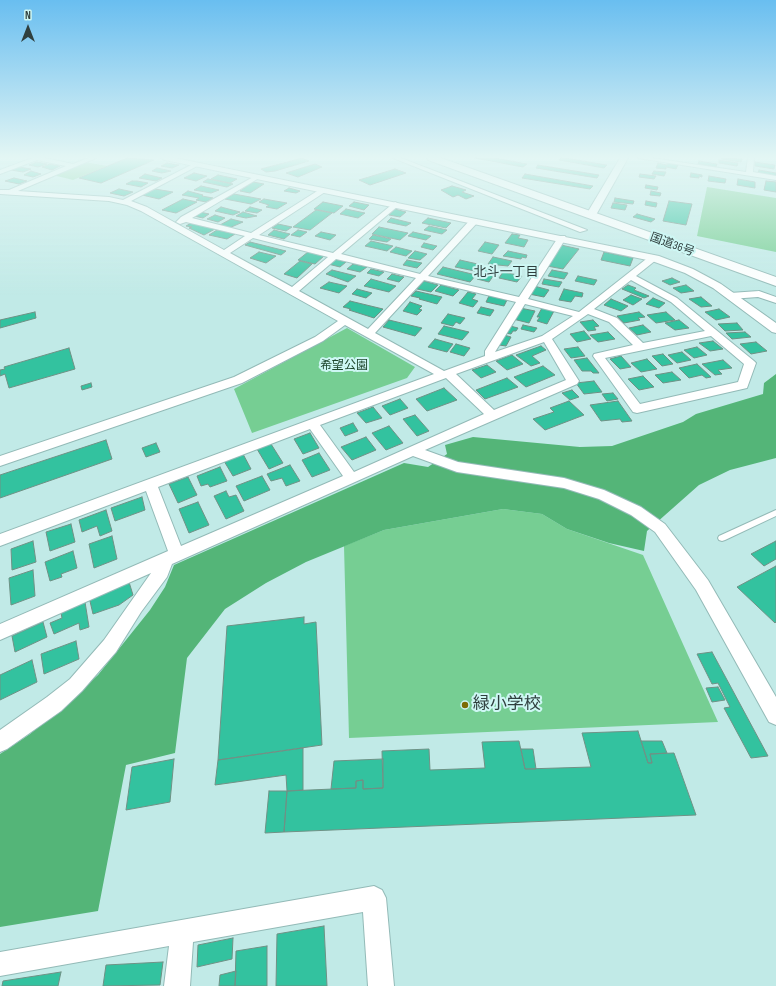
<!DOCTYPE html>
<meta charset="utf-8">
<style>
body{margin:0}
#map{position:relative;width:776px;height:986px;overflow:hidden;background:#c1eae7;font-family:"Sofia Sans Condensed",sans-serif}
canvas{display:block}
.north{position:absolute;left:8px;top:8px;width:40px;height:40px;-webkit-text-stroke:3px #cef7f4;paint-order:stroke;rotate:0deg;font-size:11px;font-weight:700;line-height:16px;text-align:center;color:#2f3f3e}
.north::after{content:'';display:block;margin:auto;width:14px;height:18px;background:#2f3f3e;clip-path:polygon(50% 0,100% 100%,50% 72%,0 100%)}
</style>
<div id="map">
<canvas width="776" height="986"></canvas>
<div class="north">N</div>
</div>
<script>
const c = document.querySelector('canvas').getContext('2d');
c.lineJoin = 'round';
function fill(path, color) { c.fillStyle = color; c.fill(path, 'evenodd'); }
const poly = rows => new Path2D(rows.map(r => 'M' + r).join(''));
function trace(path, color, width, dash) { c.strokeStyle = color; c.lineWidth = width; c.lineCap = dash ? 'butt' : 'round'; c.setLineDash(dash || []); c.stroke(path); }
function write(font, color, halo, rows, align = 'center') {
  c.font = font + ' "Sofia Sans Condensed","Noto Sans JP",sans-serif'; c.lineWidth = 4; c.setLineDash([]); c.textBaseline = 'middle'; c.strokeStyle = halo; c.fillStyle = color; for (const [text, x, y, turn = 0] of rows) {
    c.save(); c.translate(x, y); c.rotate((+turn || 0) * Math.PI / 180); c.textAlign = isNaN(turn) ? turn : align; if (halo) c.strokeText(text, 0, 0); c.fillText(text, 0, 0); c.restore();
  }
}
const green = poly([
 [86,162,107,166,73,180,53,175],
 [707,187,776,198,776,252,697,236],
 [347,328,415,367,407,378,252,433,234,389],
 [503,509,542,514,567,529,643,555,718,722,349,738,344,546,384,530]
]);
const forest = poly([
 [776,374,776,458,730,470,699,485,647,531,644,551,609,543,567,529,542,514,503,509,384,530,306,562,266,583,225,609,187,658,175,753,126,765,98,911,0,927,0,754,30,734,70,700,98,675,150,610,165,587,174,565,404,463,428,467,447,454,445,445,473,437,580,447,612,446,683,422,696,414,763,394,764,383]
]);
const building = poly([
 [127,158,154,160,101,183,79,178,127,158],
 [302,158,309,161,275,171,266,172,261,169,302,158],
 [475,158,495,158,527,164,523,167,475,158],
 [561,158,565,158,607,165,604,168,559,160,561,158],
 [722,158,742,159,741,162,721,159,722,158],
 [719,160,738,163,737,166,719,163,719,160],
 [699,161,717,164,716,167,698,164,699,161],
 [37,162,47,164,38,167,29,165,37,162],
 [755,162,775,165,774,169,755,166,755,162],
 [167,163,179,165,172,168,161,166,167,163],
 [658,163,667,165,668,163,678,165,676,169,666,167,666,169,656,168,658,163],
 [50,164,60,166,52,170,42,167,50,164],
 [315,164,322,167,298,177,286,173,315,164],
 [538,165,599,175,597,178,536,168,538,165],
 [19,167,31,169,23,172,11,170,19,167],
 [157,168,171,171,162,173,152,171,157,168],
 [395,169,406,173,370,185,359,180,395,169],
 [759,170,776,173,776,176,758,173,759,170],
 [31,171,41,174,33,177,24,175,31,171],
 [654,171,666,172,664,176,652,174,654,171],
 [194,173,207,176,196,181,184,178,194,173],
 [691,173,702,175,702,177,699,176,699,178,690,177,691,173],
 [145,174,162,178,156,181,139,178,145,174],
 [525,174,593,186,590,189,522,178,525,174],
 [640,174,656,176,654,179,639,177,640,174],
 [218,175,237,179,230,183,211,179,218,175],
 [709,176,726,179,725,183,708,181,709,176],
 [14,178,27,181,19,184,5,181,14,178],
 [208,179,233,184,227,187,203,182,208,179],
 [738,179,755,182,755,188,737,185,738,179],
 [132,181,137,181,148,183,141,187,126,184,132,181],
 [766,181,776,182,776,192,764,190,766,181],
 [253,182,264,184,250,193,240,191,253,182],
 [646,185,658,187,657,190,645,188,646,185],
 [201,186,219,190,211,193,194,190,201,186],
 [452,186,466,190,462,192,474,196,466,199,458,195,453,197,441,190,452,186],
 [289,188,300,191,296,193,284,191,289,188],
 [119,189,133,192,124,196,110,193,119,189],
 [155,189,173,192,159,199,142,195,155,189],
 [188,191,203,195,202,196,213,198,206,202,196,200,199,198,182,195,188,191],
 [651,191,661,193,660,196,650,195,651,191],
 [234,194,261,199,251,204,225,199,234,194],
 [615,198,634,201,633,204,614,202,615,198],
 [183,199,197,202,176,213,162,210,183,199],
 [264,199,287,203,277,209,266,207,269,205,259,202,264,199],
 [646,201,657,203,656,207,645,205,646,201],
 [669,201,692,204,686,225,663,221,669,201],
 [323,202,343,206,334,213,314,209,323,202],
 [354,202,369,205,364,210,349,206,354,202],
 [613,203,627,205,625,210,611,208,613,203],
 [221,207,240,212,233,215,215,211,221,207],
 [250,207,262,210,257,213,245,211,250,207],
 [346,209,365,213,358,218,340,214,346,209],
 [395,209,406,212,400,217,389,215,395,209],
 [316,210,332,213,310,230,293,227,316,210],
 [200,212,209,214,203,218,194,216,200,212],
 [243,212,257,216,246,218,236,216,243,212],
 [637,214,655,219,651,222,633,217,637,214],
 [215,215,225,218,218,222,207,219,215,215],
 [391,218,411,223,406,226,387,222,391,218],
 [428,218,451,223,446,228,422,223,428,218],
 [231,219,243,222,229,228,220,225,231,219],
 [191,223,215,229,204,235,189,228,192,227,186,226,191,223],
 [278,224,292,227,286,231,272,228,278,224],
 [429,226,447,230,442,234,424,230,429,226],
 [379,227,408,233,400,240,372,234,379,227],
 [217,230,235,234,227,239,209,235,217,230],
 [274,230,290,234,284,239,268,235,274,230],
 [298,230,307,232,300,237,291,235,298,230],
 [321,232,336,235,330,240,315,236,321,232],
 [413,232,431,236,426,240,408,236,413,232],
 [512,234,520,235,518,238,528,240,524,247,505,243,512,234],
 [373,235,391,239,387,242,369,239,373,235],
 [371,241,393,246,387,251,365,246,371,241],
 [250,242,286,251,281,255,245,245,250,242],
 [485,242,499,245,492,254,478,251,485,242],
 [424,243,437,246,433,250,421,247,424,243],
 [561,245,579,249,563,269,547,266,561,245],
 [396,247,412,251,406,256,390,252,396,247],
 [415,251,427,254,420,260,408,258,415,251],
 [508,251,527,255,526,258,522,257,521,259,503,256,508,251],
 [259,252,276,256,266,263,250,258,259,252],
 [308,252,324,256,315,264,298,260,308,252],
 [604,252,633,258,630,266,601,260,604,252],
 [493,257,512,261,508,266,488,264,493,257],
 [334,259,346,262,340,267,328,264,334,259],
 [407,260,422,263,417,268,403,265,407,260],
 [460,260,482,265,475,271,455,267,460,260],
 [300,261,312,264,297,278,284,274,300,261],
 [353,264,367,267,360,272,347,269,353,264],
 [443,267,476,275,470,282,437,274,443,267],
 [371,269,384,272,379,276,367,273,371,269],
 [483,269,496,272,489,282,477,279,483,269],
 [332,270,356,276,348,282,326,274,332,270],
 [552,270,568,273,564,279,548,276,552,270],
 [503,272,522,276,517,282,499,278,503,272],
 [392,274,404,277,399,282,387,279,392,274],
 [578,276,597,280,594,285,575,281,578,276],
 [672,278,680,282,670,285,662,281,672,278],
 [371,279,396,286,389,292,364,286,371,279],
 [544,279,562,282,559,287,542,284,544,279],
 [424,281,438,285,431,292,417,289,424,281],
 [329,282,347,286,339,293,320,288,329,282],
 [441,285,459,290,453,296,435,291,441,285],
 [628,285,636,288,634,290,649,296,644,298,622,289,628,285],
 [686,285,694,291,681,293,673,288,686,285],
 [534,286,549,290,544,297,529,294,534,286],
 [357,289,372,293,366,298,352,294,357,289],
 [564,289,583,293,582,297,575,296,571,302,559,300,564,289],
 [416,291,442,297,437,304,419,299,420,298,411,296,416,291],
 [468,292,476,294,472,299,478,301,473,307,459,303,468,292],
 [631,295,642,299,633,305,623,300,631,295],
 [489,296,507,300,504,306,486,302,489,296],
 [701,297,712,306,701,307,689,299,701,297],
 [653,298,665,303,659,308,646,304,653,298],
 [611,299,628,306,621,311,604,305,611,299],
 [350,301,383,309,374,318,349,310,351,309,343,307,350,301],
 [410,302,422,306,419,309,422,310,417,315,403,311,410,302],
 [481,307,494,310,490,316,477,313,481,307],
 [520,308,535,311,529,323,513,319,520,308],
 [542,308,554,311,547,324,537,321,540,317,537,317,542,308],
 [719,309,730,317,716,320,705,312,719,309],
 [35,312,36,318,0,328,0,320,35,312],
 [639,312,645,317,638,318,640,320,624,323,617,316,639,312],
 [666,312,675,320,656,323,647,315,666,312],
 [448,314,465,318,460,324,456,322,453,326,441,323,448,314],
 [389,320,422,328,415,336,383,327,389,320],
 [593,320,599,326,594,327,596,330,588,331,580,322,593,320],
 [679,320,689,328,675,330,665,323,679,320],
 [737,323,743,330,725,331,718,324,737,323],
 [523,325,537,328,534,332,521,329,523,325],
 [643,325,651,332,637,335,629,328,643,325],
 [444,326,469,332,462,340,438,334,444,326],
 [510,326,518,328,516,331,513,331,511,334,505,333,510,326],
 [584,331,591,339,577,342,570,334,584,331],
 [608,332,615,339,598,342,590,335,608,332],
 [745,332,751,337,732,339,726,333,745,332],
 [504,335,511,337,506,346,499,345,504,335],
 [435,339,453,344,447,352,428,347,435,339],
 [713,341,723,349,710,351,699,343,713,341],
 [756,342,767,351,751,354,740,344,756,342],
 [456,344,470,348,464,356,450,352,456,344],
 [541,346,546,350,532,356,540,363,531,366,516,355,541,346],
 [578,347,585,356,571,358,564,349,578,347],
 [697,347,707,355,694,358,684,350,697,347],
 [69,348,75,369,9,388,5,374,0,376,0,370,5,369,4,367,69,348],
 [682,352,691,360,677,363,668,355,682,352],
 [663,354,673,364,662,366,652,356,663,354],
 [512,355,523,364,507,370,496,361,512,355],
 [621,356,631,367,620,369,610,359,621,356],
 [587,358,599,373,593,373,591,371,582,371,574,360,587,358],
 [647,359,657,369,641,372,631,363,647,359],
 [723,360,732,368,718,370,722,374,715,375,702,364,723,360],
 [697,364,711,377,706,378,702,375,689,378,679,368,697,364],
 [487,365,496,372,481,378,472,370,487,365],
 [543,366,555,375,526,387,514,377,543,366],
 [672,372,681,380,663,383,655,375,672,372],
 [643,376,654,387,639,390,628,379,643,376],
 [507,378,518,387,485,399,476,390,507,378],
 [594,381,602,392,584,394,576,383,594,381],
 [91,383,92,387,82,390,81,386,91,383],
 [444,388,457,400,427,411,416,399,444,388],
 [572,390,579,397,570,400,562,393,572,390],
 [613,393,618,399,607,401,602,394,613,393],
 [400,399,408,408,390,415,382,406,400,399],
 [569,401,584,415,545,430,533,419,554,412,550,408,569,401],
 [618,401,632,421,622,422,620,419,601,421,590,405,618,401],
 [373,407,382,418,366,423,357,413,373,407],
 [415,415,429,431,417,436,403,419,415,415],
 [353,423,358,431,345,436,340,428,353,423],
 [389,426,403,443,386,450,372,433,389,426],
 [310,433,319,448,303,454,294,439,310,433],
 [366,437,376,450,352,460,341,447,366,437],
 [106,440,112,459,0,498,0,475,106,440],
 [156,443,160,452,146,457,142,448,156,443],
 [271,444,283,463,269,469,257,449,271,444],
 [319,453,330,470,312,477,302,460,319,453],
 [243,454,251,469,233,476,224,461,243,454],
 [290,465,300,481,286,486,282,478,271,481,267,474,290,465],
 [220,467,227,481,210,487,208,484,201,486,197,476,220,467],
 [262,476,270,490,244,501,236,486,262,476],
 [188,477,197,495,178,503,169,484,188,477],
 [226,491,229,497,236,495,244,511,226,519,214,496,226,491],
 [142,497,145,510,115,521,111,508,142,497],
 [198,502,209,525,189,533,179,509,198,502],
 [106,510,112,531,100,536,97,526,82,532,79,520,106,510],
 [71,524,75,542,50,551,46,532,71,524],
 [112,536,117,559,94,568,89,544,112,536],
 [33,541,36,562,12,570,11,549,33,541],
 [776,541,776,559,764,566,751,554,776,541],
 [73,551,77,568,61,574,62,577,50,581,45,562,73,551],
 [776,566,776,622,775,623,737,587,776,566],
 [33,570,35,596,11,605,9,578,33,570],
 [129,582,133,595,119,605,93,614,89,597,129,582],
 [85,602,89,627,80,630,79,623,54,634,50,623,62,618,61,613,85,602],
 [304,617,304,624,316,622,322,745,218,760,227,626,304,617],
 [43,622,47,637,15,652,12,636,43,622],
 [76,641,79,659,44,674,41,654,76,641],
 [712,652,768,756,751,758,724,708,730,707,718,683,712,684,697,654,712,652],
 [32,660,37,682,0,700,0,675,32,660],
 [718,687,725,700,712,702,706,688,718,687],
 [638,731,648,763,652,763,650,754,674,753,696,815,284,832,287,791,356,788,356,781,363,780,363,789,383,788,382,751,429,749,430,770,485,768,482,742,519,741,525,769,591,767,582,733,638,731],
 [641,741,662,741,667,753,650,754,652,763,648,763,641,741],
 [303,748,303,790,287,791,286,775,215,785,218,760,303,748],
 [521,749,533,749,536,769,525,769,521,749],
 [174,759,170,802,126,810,132,767,174,759],
 [383,759,383,788,363,789,363,780,356,781,356,788,331,789,334,761,383,759],
 [269,791,287,791,284,832,265,833,269,791],
 [324,926,327,986,276,986,277,934,324,926],
 [233,938,232,959,197,967,198,945,233,938],
 [267,946,267,986,235,986,236,951,267,946],
 [163,962,160,985,103,986,106,965,163,962],
 [236,971,235,986,219,986,220,975,236,971],
 [61,972,58,986,2,986,3,981,61,972]
]);
const service = poly([
 [776,510,776,516,725,540,722,541,719,540,718,538,719,536,776,510]
]);
const minor = poly([
 [32,158,45,158,73,164,88,158,96,158,18,191,109,197,123,200,195,163,199,163,199,165,131,201,147,207,224,250,245,236,186,222,180,224,176,222,181,217,257,175,260,177,259,178,192,218,251,233,322,188,326,190,325,192,259,235,333,253,395,202,399,204,398,206,341,254,420,274,471,219,477,219,477,223,428,276,519,297,559,236,565,236,566,238,528,299,579,312,650,256,656,256,656,260,636,276,677,298,754,361,756,363,747,388,637,413,633,412,593,356,594,354,633,345,609,322,588,314,552,339,579,381,577,384,425,450,458,462,564,478,604,490,641,507,665,524,708,580,776,697,776,725,769,722,696,590,655,532,631,515,599,499,564,488,457,472,413,456,172,564,167,577,141,612,116,652,82,691,61,711,7,749,0,752,0,730,47,697,70,679,104,640,151,573,0,640,0,624,168,551,146,491,0,546,0,534,434,374,345,325,323,341,242,383,0,466,0,456,234,377,315,337,338,321,141,211,127,205,109,201,0,194,0,190,9,190,66,166,37,160,0,174,0,170,32,158],
 [253,238,328,257,292,287,230,253,253,238],
 [336,259,416,278,368,329,299,291,336,259],
 [424,280,516,302,485,351,485,356,444,371,375,333,424,280],
 [631,280,671,302,705,331,643,343,617,318,594,309,631,280],
 [525,304,573,316,542,336,495,352,525,304],
 [711,336,744,364,738,382,640,404,605,358,711,336],
 [544,342,566,380,494,410,456,374,544,342],
 [446,378,484,414,354,472,320,425,446,378],
 [310,429,343,476,181,546,158,487,310,429],
 [393,158,401,158,587,230,580,232,393,158],
 [638,158,652,158,746,172,748,158,754,158,753,172,776,176,776,180,638,158],
 [759,291,776,297,776,303,758,297,730,299,725,296,730,293,759,291],
 [374,886,382,890,386,898,394,986,368,986,363,912,193,942,190,986,164,986,169,946,0,976,0,952,374,886]
]);
const tertiary = poly([
 [161,158,175,158,659,256,693,269,721,284,776,323,776,333,772,332,713,288,685,273,652,261,165,160,161,158],
 [620,158,628,158,596,215,591,218,588,217,586,215,620,158]
]);
const trunk = poly([
 [427,158,441,158,776,277,776,286,428,160,427,158]
]);
const markers = [
 [465,705,4,"#7d6c05"]
];
const farStreetnames = [
 ["国道36号",672,245,20]
];
const farParknames = [
 ["希望公園",344,366]
];
const farNeighbourhoodnames = [
 ["北斗一丁目",506,273]
];
const nearPoinames = [
 ["緑小学校",473,705]
];
fill(green, '#76ce93');
fill(forest, '#54b578');
fill(building, '#33c29f');
trace(building, '#6f9185', 1);
trace(service, '#93bab7', 2);
trace(minor, '#93bab7', 2);
trace(tertiary, '#93bab7', 2);
trace(trunk, '#93bab7', 2);
fill(service, '#fff');
fill(minor, '#fff');
fill(tertiary, '#fff');
fill(trunk, '#fff');
const sky = c.createLinearGradient(0, 0, 0, 296);
sky.addColorStop(0, '#69bef0');
sky.addColorStop(0.53, '#e3f6f4');
sky.addColorStop(1, '#e3f6f400');
c.fillStyle = sky;
c.fillRect(0, 0, 776, 296);
for (const [x, y, r, color] of markers) { const dot = new Path2D(); dot.arc(x, y, r, 0, 2 * Math.PI); c.fillStyle = color; c.fill(dot); trace(dot, '#cef7f4', 1.5); }
write('12px', '#2f3f3e', '#cef7f4', farStreetnames);
write('12px', '#1e462c', '#cef7f4', farParknames);
write('13px', '#2f3f3e', '#cef7f4', farNeighbourhoodnames);
write('17px', '#2f3f3e', '#cef7f4', nearPoinames, 'left');
</script>
